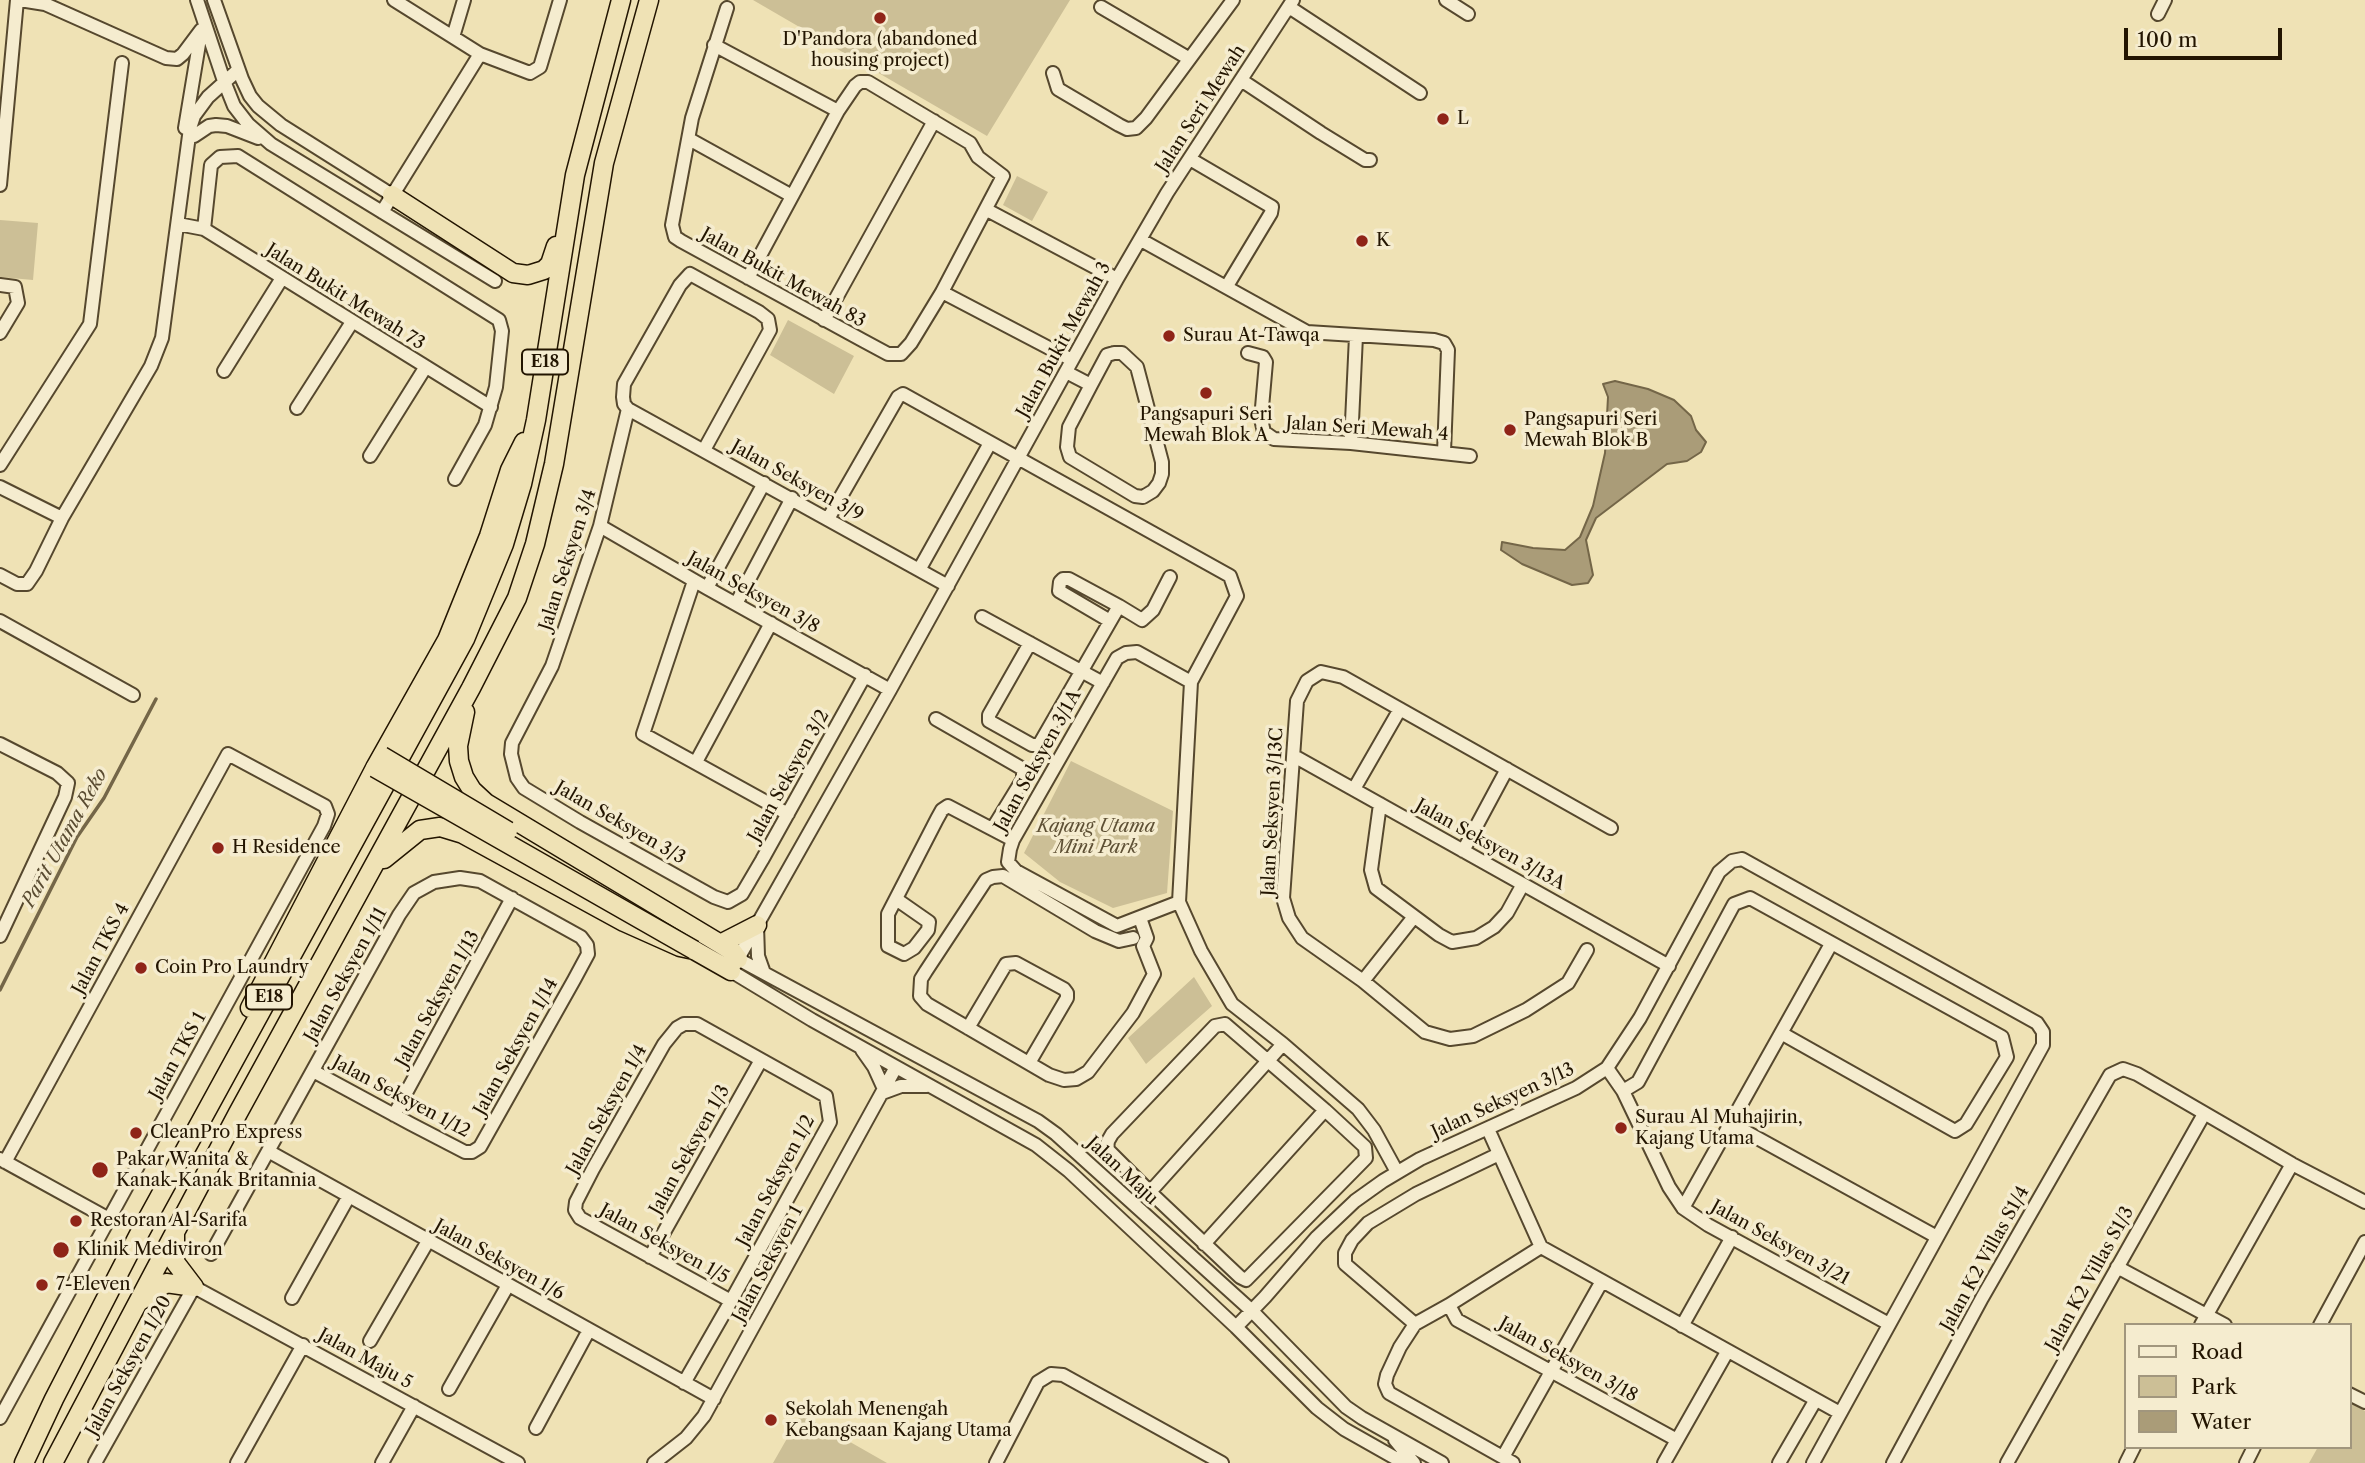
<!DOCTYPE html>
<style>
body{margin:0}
#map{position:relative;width:2365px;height:1463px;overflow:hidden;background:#efe2b5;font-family:"Libre Caslon Text",serif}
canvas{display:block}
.legend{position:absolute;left:2124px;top:1323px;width:228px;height:126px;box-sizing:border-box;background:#f5eccf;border:2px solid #a1967d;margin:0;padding:9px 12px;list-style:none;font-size:21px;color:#231501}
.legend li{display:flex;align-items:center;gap:14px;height:35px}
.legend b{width:35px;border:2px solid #a1967d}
.scale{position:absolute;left:2124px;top:28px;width:158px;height:32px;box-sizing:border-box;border:4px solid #231501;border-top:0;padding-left:9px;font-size:21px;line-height:24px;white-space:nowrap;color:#231501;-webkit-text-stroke:5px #f5eccf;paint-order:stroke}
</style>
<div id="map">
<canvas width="2365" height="1463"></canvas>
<ul class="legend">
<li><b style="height:9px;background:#f5eccf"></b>Road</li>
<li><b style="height:19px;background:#ccbf96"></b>Park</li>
<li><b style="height:19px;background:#aa9c78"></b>Water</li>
</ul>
<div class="scale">100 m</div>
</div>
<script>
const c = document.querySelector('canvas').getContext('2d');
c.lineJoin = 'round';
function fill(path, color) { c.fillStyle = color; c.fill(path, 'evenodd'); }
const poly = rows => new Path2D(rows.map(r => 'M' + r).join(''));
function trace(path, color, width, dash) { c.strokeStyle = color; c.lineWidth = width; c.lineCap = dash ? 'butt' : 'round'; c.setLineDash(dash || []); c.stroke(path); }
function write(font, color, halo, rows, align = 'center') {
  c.font = font + ' "Libre Caslon Text",serif'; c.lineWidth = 7; c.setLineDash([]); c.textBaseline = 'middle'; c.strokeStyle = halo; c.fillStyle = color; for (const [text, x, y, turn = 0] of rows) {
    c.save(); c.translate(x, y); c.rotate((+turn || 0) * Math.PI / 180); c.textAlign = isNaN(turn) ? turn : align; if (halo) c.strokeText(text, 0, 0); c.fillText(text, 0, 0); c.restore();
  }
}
const green = poly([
 [753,0,1070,0,987,136],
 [1017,176,1048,192,1032,221,1003,205],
 [0,220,38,223,33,280,0,277],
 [788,320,854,356,834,394,770,355],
 [1071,761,1173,811,1167,893,1113,908,1060,882,1024,853],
 [1194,977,1212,1006,1146,1064,1128,1038],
 [2349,1402,2365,1411,2365,1463,2309,1463,2318,1447,2349,1447],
 [801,1414,887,1463,773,1463]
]);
const water = poly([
 [1615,381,1648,389,1674,400,1691,416,1696,430,1706,442,1701,452,1687,461,1667,464,1596,518,1586,540,1593,575,1588,583,1572,585,1522,564,1501,550,1502,542,1533,548,1565,550,1580,537,1593,506,1605,453,1608,397,1603,384,1615,381]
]);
const stream = poly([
 [0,990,77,837,104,798,156,699]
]);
const minor = poly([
 [20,0,45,4,166,58,177,59,183,54,201,30],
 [197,0,224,81,234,106,248,124,271,144,495,281],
 [214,0,242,79,250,96,258,106,281,125,392,195],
 [394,0,480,54,530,73,540,67,560,0],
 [1293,0,1167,193,1117,279,890,690,731,971,812,1020,1036,1145,1069,1171,1236,1327,1317,1408,1344,1429,1404,1463],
 [1446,0,1468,14],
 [1101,7,1188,58],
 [1289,7,1420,93],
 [727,8,692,118,672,225,675,237,681,241,862,340,888,354,901,354,911,343,942,292,1003,176,978,157,970,143,868,82,860,82,855,86,838,111,748,278],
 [2158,14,2165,0],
 [453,37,464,0],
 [714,45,838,111],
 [1053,73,1058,89,1119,125,1127,129,1136,128,1146,118,1233,0],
 [1241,80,1321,133,1365,160,1370,160],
 [185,128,201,32],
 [194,136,209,126,216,125,227,126,258,138],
 [689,139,792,196],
 [1190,159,1272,207,1271,213,1227,286],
 [0,185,17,0],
 [987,210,1117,279],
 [382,212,480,54],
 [178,224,204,229,491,407],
 [204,229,211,165,220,157,238,156,499,320,502,331,496,387,485,425,455,479],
 [1141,240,1307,332,1434,340,1444,343,1448,350,1444,452],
 [0,285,15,287,18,303,0,333],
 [942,292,1072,360],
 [824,320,934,121],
 [1114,353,1122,353,1137,367,1162,462,1162,474,1159,483,1153,491,1143,497,1135,496,1070,457,1067,447,1069,427,1091,385,1107,355,1114,353],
 [1248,353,1263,357,1266,362,1261,419,1264,432,1274,439,1351,443,1470,456],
 [224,371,282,278],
 [1066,372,1091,385],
 [297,408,352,322],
 [628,409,948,586],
 [1351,443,1356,336],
 [704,450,770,330,768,319,759,312,690,274,680,285,624,384,623,397,624,404,628,409,600,526,552,666,512,743,511,754,517,778,524,788,580,822,714,897,728,902,742,894,762,860,865,675],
 [370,456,425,368],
 [0,465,90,324,122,63],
 [0,487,62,518],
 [828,519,898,397,903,394,1230,576,1237,596,1191,682,1179,902,1201,951,1232,1004,1283,1044,1358,1109,1374,1130,1397,1172],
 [600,526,707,588,890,690],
 [919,570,990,443],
 [0,575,17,584,27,584,36,571,62,518,151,366,162,338,190,128,194,116,208,97,238,70],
 [694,581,643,734,788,814],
 [707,588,764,483],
 [736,604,792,498],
 [982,617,1103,683],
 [0,621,133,695],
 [1110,621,1059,591,1060,582,1063,579,1069,579,1119,606],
 [1030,643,989,715,989,721,1032,745,1039,745,1119,606,1142,620,1153,610,1170,577],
 [936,719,1023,769,1023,779,993,828],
 [0,744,57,773,68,783,65,797,0,936],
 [1294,756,1669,966],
 [696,762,771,623],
 [1354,789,1400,709],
 [1380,804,1371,870,1376,888,1439,935,1452,942,1476,938,1494,927,1507,913,1523,884],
 [1463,851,1507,769],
 [896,899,929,922,928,930,914,948,904,954,888,946,888,914,937,819,942,810,948,806,1013,840],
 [1179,902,1117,926,1016,871,1008,862,1010,849,1013,840,1117,658,1126,653,1137,652,1191,682],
 [757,925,758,956,764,973],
 [1133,938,1119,941,1095,931,1003,876,993,877,986,880,926,971,921,979,920,996,927,1004,1049,1075,1064,1080,1076,1079,1088,1072,1133,1013,1154,974,1143,946,1147,938,1140,918],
 [1587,950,1568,983,1526,1010,1473,1036,1450,1039,1425,1032,1363,981,1302,938,1289,918,1283,898,1297,701,1307,681,1321,672,1343,677,1611,828],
 [738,959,1038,1121,1056,1134,1252,1311,1346,1407,1362,1418,1442,1463],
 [1363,981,1413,918],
 [968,1028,1006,964,1016,963,1064,989,1067,993,1067,998,1029,1063],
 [862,1050,874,1067,884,1089],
 [1607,1068,1623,1091,1669,1187,1683,1208,1708,1225,1889,1324],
 [1623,1091,1638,1082,1734,904,1750,898,2002,1037,2007,1057,1966,1124,1955,1131,1781,1033],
 [882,1093,901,1086,927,1086],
 [394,1115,512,898],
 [1730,1123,1937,1237],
 [1488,1129,1541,1247,1840,1413],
 [268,1151,714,1399],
 [0,1159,109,1219],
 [1150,1192,1283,1044],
 [1683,1208,1831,944],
 [1204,1244,1325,1110,1225,1024,1215,1026,1112,1134,1108,1141,1107,1149,1150,1192,1240,1277,1246,1280,1366,1158,1365,1147,1325,1110],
 [211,1254,399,915,414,893,434,882,460,878,480,881,581,937,587,945,588,954,574,980,480,1147,472,1152,465,1152,411,1124,313,1071],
 [650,1257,761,1060],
 [2117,1267,2225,1325],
 [292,1298,349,1196],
 [1449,1305,1457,1320,1677,1440],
 [1415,1324,1345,1264,1345,1253,1352,1240,1368,1223,1416,1194,1499,1154],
 [2201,1325,2292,1164],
 [2320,1325,2365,1242],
 [1682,1326,1732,1237],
 [1236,1327,1265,1297,1317,1237,1355,1201,1383,1181,1420,1159,1576,1088,1607,1068,1640,1018,1719,872,1732,861,1742,859,2037,1023,2043,1032,2043,1045,1813,1463],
 [370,1341,428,1241],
 [684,1383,731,1301,830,1122,826,1096,697,1024,684,1024,677,1028,664,1044,593,1169,576,1202,575,1210,580,1218,731,1301],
 [449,1389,508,1285],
 [2349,1394,2365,1402],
 [0,1418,324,826,328,814,325,806,228,754,5,1162],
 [536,1428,589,1330],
 [1395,1440,1414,1463],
 [1503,1457,1602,1281],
 [95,1463,194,1287,518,1463],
 [237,1463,303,1345],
 [382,1463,414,1406],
 [654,1463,686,1438,704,1416,896,1067],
 [996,1463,1038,1382,1051,1374,1063,1375,1222,1463],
 [1513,1463,1389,1393,1385,1384,1387,1375,1400,1347,1415,1324,1449,1305,1541,1247],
 [1664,1463,1727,1352],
 [1779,1463,1815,1401],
 [1893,1463,1982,1298,2110,1075,2123,1069,2137,1074,2292,1164,2365,1202],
 [2007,1463,2204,1114],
 [2126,1463,2134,1447],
 [2246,1463,2254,1447]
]);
const highway = poly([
 [392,195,513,273,528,275,544,270,550,264,556,246],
 [465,712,458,746,459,761,464,777,472,790,486,803,732,951,738,959],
 [384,859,420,830,440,827,463,834,624,922,680,947,694,950,731,971],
 [720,944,757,925],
 [250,1008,375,768,447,640,489,536,510,470,524,442],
 [175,1234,175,1262,194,1287],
 [140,1301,166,1283,194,1287],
 [24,1463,54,1399,138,1236,465,639,504,544,522,484,536,420,575,175,621,0],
 [53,1463,238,1113,471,688,517,598,535,544,554,464,604,163,649,0]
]);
const highwayBridge = poly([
 [382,756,508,831],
 [375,768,694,950]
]);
const markers = [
 [880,18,7,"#8f2418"],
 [1443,119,7,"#8f2418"],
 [1362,241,7,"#8f2418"],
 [1169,336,7,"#8f2418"],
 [1206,393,7,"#8f2418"],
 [1510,430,7,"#8f2418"],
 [218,848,7,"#8f2418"],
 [141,968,7,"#8f2418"],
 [1621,1128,7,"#8f2418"],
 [136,1133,7,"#8f2418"],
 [100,1170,9,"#8f2418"],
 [76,1221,7,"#8f2418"],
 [61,1250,9,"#8f2418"],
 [42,1285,7,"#8f2418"],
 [771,1420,7,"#8f2418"]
];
const shields = [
 [545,362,46],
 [269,997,46]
];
const shieldNames = [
 ["E18",545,362],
 ["E18",269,997]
];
const poiNames = [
 ["D'Pandora (abandoned",880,40,"center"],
 ["housing project)",880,61,"center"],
 ["L",1457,119],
 ["K",1376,241],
 ["Surau At-Tawqa",1183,336],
 ["Pangsapuri Seri",1206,415,"center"],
 ["Mewah Blok A",1206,436,"center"],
 ["Pangsapuri Seri",1524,420],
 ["Mewah Blok B",1524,441],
 ["H Residence",232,848],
 ["Coin Pro Laundry",155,968],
 ["Surau Al Muhajirin,",1635,1118],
 ["Kajang Utama",1635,1139],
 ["CleanPro Express",150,1133],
 ["Pakar Wanita &",116,1160],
 ["Kanak-Kanak Britannia",116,1181],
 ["Restoran Al-Sarifa",90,1221],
 ["Klinik Mediviron",77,1250],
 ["7-Eleven",56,1285],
 ["Sekolah Menengah",785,1410],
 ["Kebangsaan Kajang Utama",785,1431]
];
const streetNames = [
 ["Jalan Seri Mewah",1201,109,-57],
 ["Jalan Bukit Mewah 83",783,278,29],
 ["Jalan Bukit Mewah 73",345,297,32],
 ["Jalan Bukit Mewah 3",1064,340,-61],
 ["Jalan Seri Mewah 4",1367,429,4],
 ["Jalan Seksyen 3/9",797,481,29],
 ["Jalan Seksyen 3/4",568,560,-72],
 ["Jalan Seksyen 3/8",753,593,29],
 ["Jalan Seksyen 3/1A",1038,761,-61],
 ["Jalan Seksyen 3/2",789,776,-61],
 ["Jalan Seksyen 3/13C",1273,812,-87],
 ["Jalan Seksyen 3/3",620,823,30],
 ["Jalan Seksyen 3/13A",1490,845,29],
 ["Jalan TKS 4",101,949,-62],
 ["Jalan Seksyen 1/11",346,975,-61],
 ["Jalan Seksyen 1/13",438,999,-61],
 ["Jalan Seksyen 1/14",516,1047,-61],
 ["Jalan TKS 1",178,1056,-61],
 ["Jalan Seksyen 1/12",401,1097,28],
 ["Jalan Seksyen 3/13",1503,1101,-25],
 ["Jalan Seksyen 1/4",607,1110,-61],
 ["Jalan Seksyen 1/3",690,1150,-61],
 ["Jalan Maju",1122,1171,43],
 ["Jalan Seksyen 1/2",776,1181,-62],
 ["Jalan Seksyen 3/21",1780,1243,29],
 ["Jalan Seksyen 1/5",664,1244,29],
 ["Jalan K2 Villas S1/4",1985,1259,-61],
 ["Jalan Seksyen 1/6",499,1260,29],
 ["Jalan Seksyen 1",768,1264,-62],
 ["Jalan K2 Villas S1/3",2090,1279,-61],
 ["Jalan Maju 5",365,1359,29],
 ["Jalan Seksyen 3/18",1568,1360,29],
 ["Jalan Seksyen 1/20",129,1366,-61]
];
const parkNames = [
 ["Kajang Utama",1096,827],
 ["Mini Park",1096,848]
];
const waterNames = [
 ["Parit Utama Reko",65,838,-61]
];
fill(green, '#ccbf96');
fill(water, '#aa9c78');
trace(water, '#746648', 2);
trace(stream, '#746648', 3.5);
trace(minor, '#56482e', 16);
trace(highway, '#231501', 21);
trace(minor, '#f5eccf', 12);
trace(highway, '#efe2b5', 18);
trace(highwayBridge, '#231501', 21, []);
trace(highwayBridge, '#efe2b5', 18);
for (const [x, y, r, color] of markers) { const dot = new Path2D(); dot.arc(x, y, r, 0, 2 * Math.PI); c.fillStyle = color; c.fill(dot); trace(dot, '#f5eccf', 2.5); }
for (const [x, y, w] of shields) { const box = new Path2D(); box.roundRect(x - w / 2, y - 12.5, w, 25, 5); c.fillStyle = '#f5eccf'; c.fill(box); trace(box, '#231501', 2); }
write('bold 16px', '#231501', null, shieldNames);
write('18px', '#231501', '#f5eccf', poiNames, 'left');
write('18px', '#231501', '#f5eccf', streetNames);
write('italic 18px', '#5e5035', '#f5eccf', parkNames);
write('italic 19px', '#594b31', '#f5eccf', waterNames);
</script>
